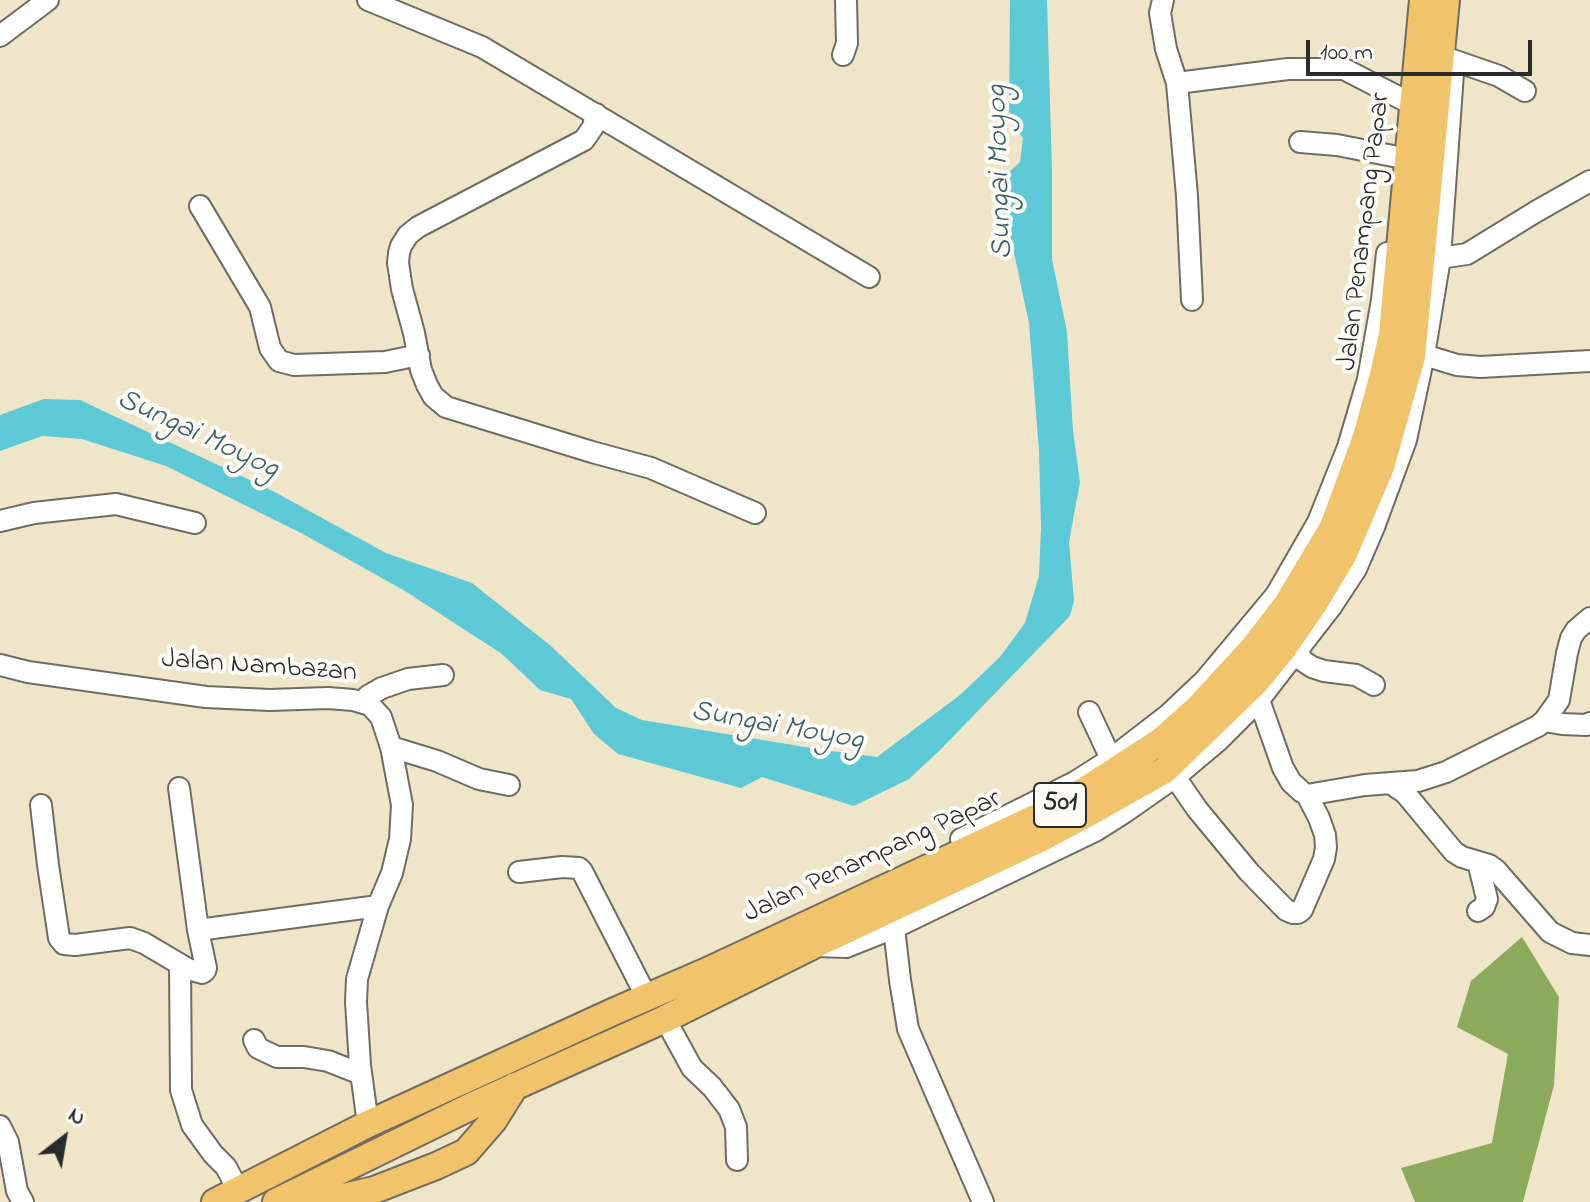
<!DOCTYPE html>
<style>
body{margin:0}
#map{position:relative;width:1590px;height:1202px;overflow:hidden;background:#efe5c9;font-family:"Indie Flower",sans-serif}
canvas{display:block}
.north{position:absolute;left:24px;top:1098px;width:80px;height:80px;-webkit-text-stroke:6px #fdfcf7;paint-order:stroke;rotate:31deg;font-size:22px;font-weight:700;line-height:32px;text-align:center;color:#2b2b2b}
.north::after{content:'';display:block;margin:auto;width:28px;height:36px;background:#2b2b2b;clip-path:polygon(50% 0,100% 100%,50% 72%,0 100%)}
.scale{position:absolute;left:1306px;top:40px;width:226px;height:36px;box-sizing:border-box;border:4px solid #2b2b2b;border-top:0;padding-left:10px;font-size:24px;line-height:28px;white-space:nowrap;color:#2b2b2b;-webkit-text-stroke:6px #fdfcf7;paint-order:stroke}
</style>
<div id="map">
<canvas width="1590" height="1202"></canvas>
<div class="north">N</div>
<div class="scale">100 m</div>
</div>
<script>
const c = document.querySelector('canvas').getContext('2d');
c.lineJoin = 'round';
function fill(path, color) { c.fillStyle = color; c.fill(path, 'evenodd'); }
const poly = rows => new Path2D(rows.map(r => 'M' + r).join(''));
function trace(path, color, width, dash) { c.strokeStyle = color; c.lineWidth = width; c.lineCap = dash ? 'butt' : 'round'; c.setLineDash(dash || []); c.stroke(path); }
function write(font, color, halo, rows, align = 'center') {
  c.font = font + ' "Indie Flower",sans-serif'; c.lineWidth = 8; c.setLineDash([]); c.textBaseline = 'middle'; c.strokeStyle = halo; c.fillStyle = color; for (const [text, x, y, turn = 0] of rows) {
    c.save(); c.translate(x, y); c.rotate((+turn || 0) * Math.PI / 180); c.textAlign = isNaN(turn) ? turn : align; if (halo) c.strokeText(text, 0, 0); c.fillText(text, 0, 0); c.restore();
  }
}
const forest = poly([
 [1522,937,1559,997,1554,1085,1523,1202,1415,1202,1401,1168,1492,1143,1508,1054,1457,1027,1471,981]
]);
const water = poly([
 [1010,0,1047,0,1052,170,1052,259,1067,332,1073,431,1080,482,1069,542,1074,601,1070,616,941,749,909,779,854,806,762,777,741,788,618,754,594,734,571,699,540,690,502,654,405,591,303,534,166,466,82,439,42,436,0,451,0,415,44,399,80,400,271,490,386,553,472,583,551,646,616,708,642,720,823,750,877,757,960,695,1000,657,1025,623,1039,576,1041,528,1039,451,1029,323,1010,234,998,196,1006,175,1020,162,1023,138,1009,120]
]);
const minor = poly([
 [368,0,482,47,869,277],
 [1163,0,1160,13,1166,49,1177,83,1288,69,1344,69,1404,100],
 [0,36,48,0],
 [843,55,847,43,846,0],
 [1441,56,1499,76,1525,91],
 [1177,83,1187,196,1192,300],
 [596,114,593,127,584,140,418,227,408,235,401,246,399,253,398,263,402,289,414,333,421,370,427,385,433,396,446,407,592,452,651,468,755,513],
 [1300,142,1337,145,1398,157],
 [200,206,260,307,270,348,279,361,294,365,385,362,419,355],
 [1440,258,1467,254,1537,211,1590,181],
 [1424,355,1457,365,1480,367,1590,361],
 [0,521,34,513,116,504,195,523],
 [1297,652,1303,661,1312,667,1324,671,1356,675,1374,685],
 [0,665,28,672,206,697,270,700,328,698,353,700,370,705,381,717,391,747,402,805,400,839,392,873,378,906,357,979,356,1002,360,1065,368,1124],
 [1259,700,1283,768,1291,782,1302,792,1307,795,1365,785,1418,781,1446,772,1538,726,1544,721,1559,700,1567,653,1571,638,1576,630,1590,618],
 [362,702,368,696,382,688,408,679,443,675],
 [1089,712,1111,759],
 [1544,721,1562,724,1586,725,1590,723],
 [391,747,437,761,479,779,509,785],
 [1175,777,1197,809,1249,872,1286,910,1293,913,1298,913,1302,910,1324,859,1326,847,1325,835,1319,818,1307,795],
 [1390,783,1405,793,1454,852,1462,857,1489,865,1496,870,1550,932,1572,943,1590,945],
 [179,788,198,930,378,906],
 [41,805,48,865,59,938,64,944,75,945,130,938,144,943,188,969,202,973,205,971,206,968,198,930],
 [961,839,1075,782,1111,759,1168,715,1205,680,1276,595,1318,522,1348,447,1368,379,1382,300,1387,253],
 [519,872,562,867,579,868,582,871,642,988],
 [1478,911,1484,907,1487,899,1478,862],
 [894,928,900,980,908,1029,983,1202],
 [816,946,846,947,894,928,1095,831,1125,812,1175,777,1219,740,1259,700,1331,607,1356,569,1374,527,1406,440,1424,355,1440,258,1453,73,1441,62],
 [180,965,181,1090,192,1125,213,1154,226,1167,238,1190],
 [665,1019,692,1068,712,1087,729,1109,736,1127,737,1160],
 [254,1040,258,1048,277,1057,304,1057,328,1061,361,1074],
 [0,1126,8,1142,17,1191,23,1202]
]);
const major = poly([
 [297,1193,344,1197,374,1190,436,1166,466,1152,493,1121,515,1086],
 [215,1202,368,1124,615,1011,705,972,1048,812,1087,789,1161,741,1198,708,1254,647,1287,604,1333,527,1366,437,1383,375,1392,334,1423,0],
 [276,1202,476,1104,665,1019,812,946,1038,840,1096,809,1165,770,1255,683,1283,649,1314,604,1344,554,1381,467,1412,357,1446,0]
]);
const shields = [
 [1060,805,52]
];
const shieldNames = [
 ["501",1060,805]
];
const streetNames = [
 ["Jalan Penampang Papar",1366,232,-83],
 ["Jalan Nambazan",259,668,4],
 ["Jalan Penampang Papar",873,858,-25]
];
const waterNames = [
 ["Sungai Moyog",1002,172,-92],
 ["Sungai Moyog",197,436,25],
 ["Sungai Moyog",777,728,10]
];
fill(forest, '#8caa5c');
fill(water, '#5dc8d6');
trace(minor, '#706c62', 24);
trace(major, '#706c62', 30);
trace(minor, '#fff', 20);
trace(major, '#f1c36a', 26);
for (const [x, y, w] of shields) { const box = new Path2D(); box.roundRect(x - w / 2, y - 22, w, 44, 6); c.fillStyle = '#fdfcf7'; c.fill(box); trace(box, '#2b2b2b', 2); }
write('bold 26px', '#2b2b2b', null, shieldNames);
write('28px', '#2b2b2b', '#fdfcf7', streetNames);
write('italic 30px', '#3c6267', '#fdfcf7', waterNames);
</script>
